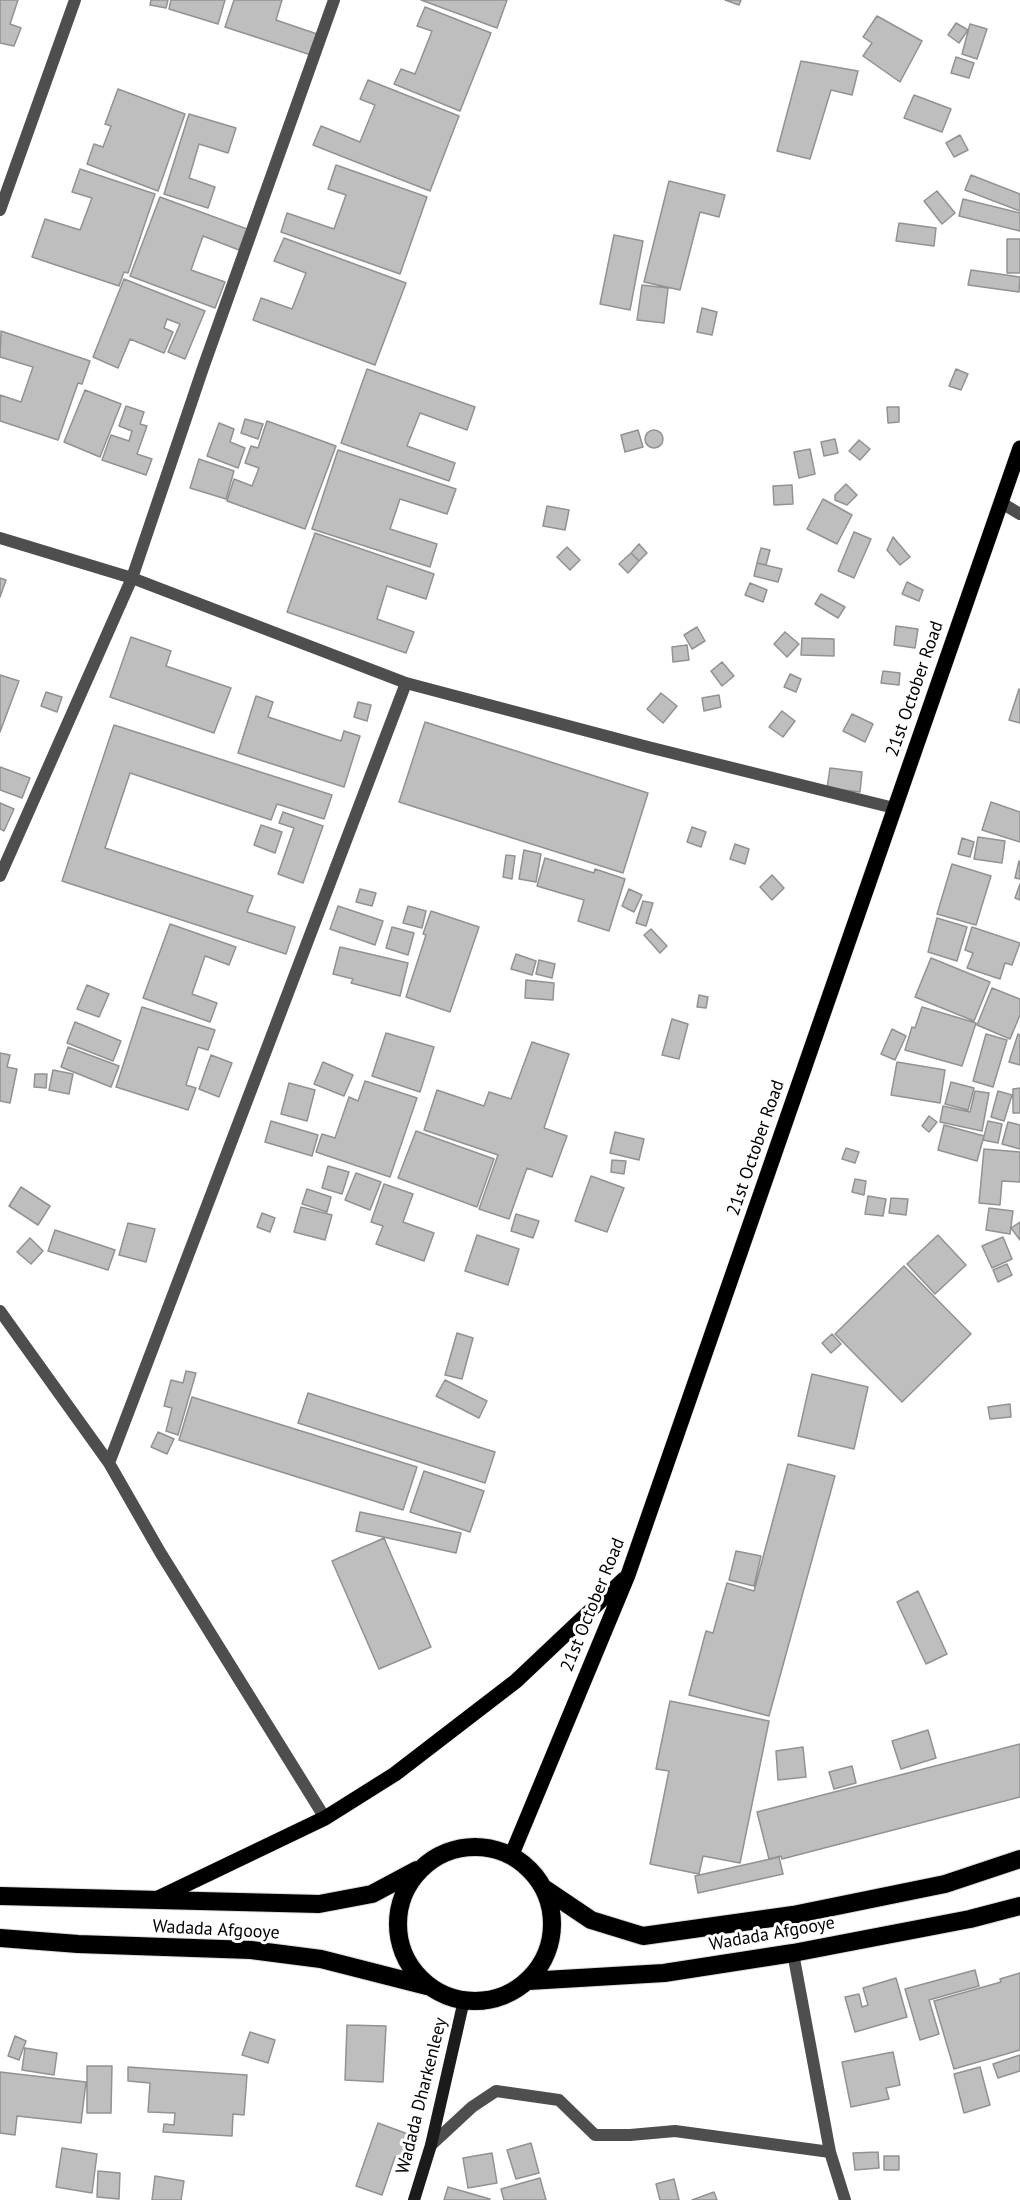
<!DOCTYPE html>
<style>
body{margin:0}
canvas{display:block;background:#fff}
</style>
<canvas width="1020" height="2200"></canvas>
<script>
const c = document.querySelector('canvas').getContext('2d');
c.lineJoin = 'round';
function fill(path, color) { c.fillStyle = color; c.fill(path, 'evenodd'); }
const poly = rows => new Path2D(rows.map(r => 'M' + r).join(''));
function trace(path, color, width, dash) { c.strokeStyle = color; c.lineWidth = width; c.lineCap = dash ? 'butt' : 'round'; c.setLineDash(dash || []); c.stroke(path); }
function write(font, color, halo, rows, align = 'center') {
  c.font = font + ' "PT Sans",sans-serif'; c.lineWidth = 6; c.setLineDash([]); c.textBaseline = 'middle'; c.strokeStyle = halo; c.fillStyle = color; for (const [text, x, y, turn = 0] of rows) {
    c.save(); c.translate(x, y); c.rotate((+turn || 0) * Math.PI / 180); c.textAlign = isNaN(turn) ? turn : align; if (halo) c.strokeText(text, 0, 0); c.fillText(text, 0, 0); c.restore();
  }
}
const building = poly([
 [0,0,18,0,10,24,21,28,14,46,0,43,0,0],
 [151,0,168,0,166,8,150,5,151,0],
 [171,0,225,0,218,24,169,9,171,0],
 [234,0,282,0,276,20,317,34,311,55,225,27,234,0],
 [421,0,507,0,497,28,421,0],
 [725,0,741,0,739,5,725,0],
 [425,7,491,33,460,111,394,84,401,69,415,74,432,31,417,26,425,7],
 [877,16,922,41,900,82,863,56,872,43,863,37,877,16],
 [956,23,968,30,959,43,948,35,956,23],
 [970,24,987,29,977,59,962,54,970,24],
 [956,57,974,63,969,78,951,73,956,57],
 [801,61,858,71,852,95,831,90,810,159,777,151,801,61],
 [368,80,459,116,430,191,313,145,321,126,360,142,375,105,360,99,368,80],
 [118,89,185,114,158,191,87,164,94,144,103,147,111,126,105,124,118,89],
 [914,95,951,109,942,132,904,118,914,95],
 [189,114,236,128,228,153,199,144,189,178,215,187,208,208,164,194,189,114],
 [960,135,968,150,954,157,946,143,960,135],
 [336,165,427,197,400,274,281,232,287,213,334,229,346,195,328,189,336,165],
 [80,169,155,194,128,273,124,272,119,286,32,257,45,219,80,230,92,198,72,192,80,169],
 [971,175,1020,194,1020,211,965,190,971,175],
 [669,181,725,195,719,217,700,212,680,290,644,282,669,181],
 [937,191,955,213,942,224,924,201,937,191],
 [160,197,247,229,239,250,203,236,191,270,225,282,215,308,130,276,160,197],
 [963,199,1020,213,1020,231,959,216,963,199],
 [899,223,936,228,934,246,896,241,899,223],
 [614,235,643,241,630,310,600,304,614,235],
 [284,238,406,283,375,365,253,320,261,298,292,309,306,273,274,261,284,238],
 [1007,239,1020,239,1020,273,1007,273,1007,239],
 [971,270,1020,277,1019,292,968,285,971,270],
 [124,279,205,311,185,359,168,352,180,324,167,319,164,328,173,332,164,353,130,339,118,368,93,357,124,279],
 [642,285,668,288,664,323,637,320,642,285],
 [702,308,717,312,712,335,697,332,702,308],
 [1,331,90,361,82,384,78,383,58,440,0,421,0,395,21,402,33,367,0,357,1,331],
 [367,369,475,407,467,430,420,413,407,446,455,463,449,481,341,443,367,369],
 [956,369,968,374,961,390,949,386,956,369],
 [85,390,121,404,100,457,64,442,85,390],
 [126,406,144,412,140,424,147,426,137,454,152,459,146,475,102,460,111,435,129,441,132,431,119,426,126,406],
 [887,407,899,407,899,422,888,423,887,407],
 [245,419,263,424,258,439,241,433,245,419],
 [267,421,336,446,305,529,227,501,234,479,252,486,259,468,245,463,251,446,258,448,267,421],
 [219,423,234,429,230,442,245,448,238,468,207,456,219,423],
 '645 439a9 9 0 1 1 18 0a9 9 0 1 1-18 0Z',
 [638,430,643,447,625,452,621,435,638,430],
 [835,439,838,453,824,456,821,442,835,439],
 [859,440,870,449,860,460,849,451,859,440],
 [810,449,815,474,799,478,794,452,810,449],
 [338,450,456,489,447,514,400,499,390,529,437,544,430,567,312,529,338,450],
 [199,459,234,471,226,499,190,488,199,459],
 [846,484,857,495,847,505,835,500,835,495,846,484],
 [792,485,793,504,774,505,773,486,792,485],
 [823,499,852,515,837,544,807,529,823,499],
 [547,506,569,510,565,530,543,526,547,506],
 [854,532,871,539,854,578,838,571,854,532],
 [315,533,434,574,426,599,387,586,377,619,414,632,406,653,287,612,315,533],
 [893,537,910,557,900,565,887,550,893,537],
 [639,544,647,553,639,561,631,553,639,544],
 [567,547,580,560,570,570,557,557,567,547],
 [761,548,770,550,766,565,757,563,761,548],
 [631,553,639,561,628,573,619,564,631,553],
 [757,563,782,569,778,582,754,576,757,563],
 [0,578,6,580,0,597,0,578],
 [907,582,923,590,919,601,902,594,907,582],
 [750,583,767,590,763,602,745,595,750,583],
 [821,594,845,607,838,618,815,604,821,594],
 [896,626,918,629,915,648,894,645,896,626],
 [697,627,705,641,692,649,684,635,697,627],
 [785,632,799,644,787,657,774,644,785,632],
 [131,637,171,651,166,666,231,688,214,733,110,697,131,637],
 [802,638,834,639,834,656,801,655,802,638],
 [687,645,689,660,673,662,672,647,687,645],
 [722,662,734,676,722,686,711,671,722,662],
 [883,671,900,673,899,685,881,683,883,671],
 [790,674,801,679,796,692,784,687,790,674],
 [0,675,19,681,0,732,0,675],
 [1019,689,1020,690,1020,723,1009,720,1019,689],
 [46,692,62,697,57,712,41,706,46,692],
 [661,693,677,706,663,723,647,709,661,693],
 [719,695,721,707,704,711,702,698,719,695],
 [256,696,273,702,268,717,341,741,344,731,360,736,344,787,238,753,256,696],
 [358,702,371,705,367,721,354,717,358,702],
 [782,711,795,721,783,737,769,727,782,711],
 [852,714,873,724,865,742,843,731,852,714],
 [425,722,648,793,623,873,399,802,425,722],
 [114,725,332,795,324,819,277,804,271,820,130,773,105,848,253,896,247,912,295,927,286,954,62,881,114,725],
 [0,767,30,778,22,798,0,790,0,767],
 [830,768,862,772,860,792,827,788,830,768],
 [991,802,1020,812,1020,842,982,830,991,802],
 [0,803,14,809,4,831,0,829,0,803],
 [283,812,323,826,303,883,278,874,294,828,279,823,283,812],
 [261,825,282,832,275,853,254,845,261,825],
 [692,827,706,832,701,847,687,842,692,827],
 [978,837,1005,841,1002,863,974,859,978,837],
 [962,838,974,842,970,857,958,854,962,838],
 [735,844,749,849,745,864,730,859,735,844],
 [524,850,541,854,536,882,519,879,524,850],
 [506,855,515,856,512,879,503,877,506,855],
 [545,858,594,873,595,869,625,879,609,931,578,921,584,900,537,886,545,858],
 [1019,861,1020,862,1020,879,1015,878,1019,861],
 [952,864,991,876,976,925,937,914,952,864],
 [772,875,784,888,772,900,760,887,772,875],
 [1020,884,1020,900,1015,898,1020,884],
 [360,889,376,893,372,906,356,902,360,889],
 [629,889,642,895,634,912,622,906,629,889],
 [643,901,653,903,646,926,636,923,643,901],
 [338,906,383,921,375,945,330,929,338,906],
 [408,906,426,911,422,928,403,923,408,906],
 [431,911,479,927,450,1012,406,997,426,935,423,934,431,911],
 [937,918,967,927,957,961,928,952,937,918],
 [170,924,236,947,229,965,205,956,192,994,217,1003,210,1022,143,998,170,924],
 [392,927,414,933,408,955,386,948,392,927],
 [972,927,1020,943,1012,965,1005,963,1000,979,967,968,973,953,965,950,972,927],
 [651,929,667,946,660,953,644,935,651,929],
 [340,947,408,963,400,996,351,983,353,979,333,974,340,947],
 [516,954,536,961,532,975,511,969,516,954],
 [931,958,990,982,974,1021,915,997,931,958],
 [539,960,555,964,552,978,536,974,539,960],
 [526,980,554,983,553,1000,525,998,526,980],
 [87,985,109,994,99,1017,77,1009,87,985],
 [992,988,1020,999,1020,1015,1010,1039,977,1025,992,988],
 [699,995,708,997,706,1008,697,1007,699,995],
 [142,1007,215,1030,208,1050,198,1047,186,1085,196,1088,188,1110,116,1087,142,1007],
 [922,1007,976,1023,962,1066,905,1050,912,1027,915,1028,922,1007],
 [672,1019,688,1024,679,1059,662,1055,672,1019],
 [75,1022,121,1041,113,1061,67,1043,75,1022],
 [892,1029,906,1036,895,1060,881,1054,892,1029],
 [386,1033,434,1047,420,1092,372,1076,386,1033],
 [986,1034,1007,1040,993,1087,973,1081,986,1034],
 [1018,1034,1020,1035,1020,1065,1009,1062,1018,1034],
 [532,1042,569,1054,544,1128,567,1136,552,1177,527,1168,509,1219,479,1209,498,1155,424,1130,437,1090,484,1106,489,1092,511,1099,532,1042],
 [68,1047,119,1066,111,1087,61,1067,68,1047],
 [0,1053,10,1055,7,1067,17,1069,10,1103,0,1101,0,1053],
 [211,1055,232,1063,219,1097,199,1089,211,1055],
 [323,1062,353,1075,344,1096,314,1084,323,1062],
 [897,1062,945,1070,940,1103,891,1095,897,1062],
 [53,1070,73,1074,69,1094,49,1090,53,1070],
 [35,1074,47,1074,46,1088,34,1087,35,1074],
 [365,1081,417,1098,390,1177,316,1152,322,1134,335,1138,349,1097,358,1101,365,1081],
 [951,1082,974,1088,968,1110,945,1104,951,1082],
 [289,1083,315,1090,307,1121,281,1114,289,1083],
 [1020,1088,1020,1113,1013,1113,1013,1089,1020,1088],
 [975,1091,989,1093,982,1131,940,1122,943,1106,970,1112,975,1091],
 [998,1091,1012,1095,1004,1121,991,1117,998,1091],
 [929,1116,937,1122,929,1132,922,1126,929,1116],
 [271,1121,318,1135,312,1156,265,1142,271,1121],
 [988,1121,1002,1124,998,1143,983,1140,988,1121],
 [1008,1122,1020,1125,1020,1149,1002,1144,1008,1122],
 [944,1125,984,1136,977,1161,938,1150,944,1125],
 [416,1131,494,1159,477,1207,398,1178,416,1131],
 [615,1132,644,1139,639,1160,610,1153,615,1132],
 [846,1148,859,1152,855,1163,842,1159,846,1148],
 [984,1149,1020,1152,1020,1182,1002,1181,1000,1205,979,1203,984,1149],
 [612,1160,626,1161,624,1174,611,1172,612,1160],
 [328,1166,349,1172,342,1194,322,1188,328,1166],
 [356,1173,381,1182,370,1210,345,1200,356,1173],
 [591,1176,624,1188,607,1232,575,1221,591,1176],
 [855,1179,866,1181,864,1195,852,1192,855,1179],
 [384,1184,413,1194,403,1222,434,1233,424,1261,376,1244,383,1226,371,1222,384,1184],
 [21,1187,50,1206,38,1225,9,1206,21,1187],
 [307,1189,331,1197,327,1212,302,1204,307,1189],
 [868,1196,886,1199,883,1216,865,1214,868,1196],
 [891,1198,908,1199,906,1215,889,1213,891,1198],
 [301,1207,332,1215,325,1240,294,1232,301,1207],
 [989,1208,1013,1211,1010,1234,986,1230,989,1208],
 [262,1213,275,1218,270,1232,257,1227,262,1213],
 [516,1214,539,1221,533,1238,511,1231,516,1214],
 [1020,1222,1020,1240,1011,1228,1020,1222],
 [128,1223,155,1229,146,1262,119,1255,128,1223],
 [55,1230,115,1250,108,1270,48,1251,55,1230],
 [477,1235,519,1249,508,1285,465,1271,477,1235],
 [938,1235,966,1265,935,1294,907,1264,938,1235],
 [1003,1237,1012,1259,992,1268,982,1246,1003,1237],
 [30,1238,43,1251,31,1264,17,1252,30,1238],
 [1007,1264,1012,1275,998,1282,993,1270,1007,1264],
 [904,1266,971,1334,902,1402,835,1334,904,1266],
 [457,1333,473,1338,462,1379,445,1375,457,1333],
 [832,1334,841,1344,831,1353,822,1343,832,1334],
 [186,1371,196,1373,178,1435,166,1431,172,1408,164,1406,171,1380,183,1383,186,1371],
 [812,1374,868,1387,854,1449,798,1436,812,1374],
 [445,1380,487,1401,479,1418,436,1396,445,1380],
 [308,1393,495,1452,485,1483,298,1423,308,1393],
 [192,1397,417,1467,403,1510,179,1440,192,1397],
 [1010,1404,1011,1417,990,1419,988,1407,1010,1404],
 [158,1432,174,1439,167,1454,151,1447,158,1432],
 [788,1464,835,1476,769,1716,689,1695,706,1631,713,1633,727,1583,754,1591,788,1464],
 [424,1471,484,1491,470,1532,410,1512,424,1471],
 [360,1512,461,1533,456,1553,356,1531,360,1512],
 [384,1538,431,1647,379,1669,332,1561,384,1538],
 [736,1551,761,1556,754,1586,729,1580,736,1551],
 [918,1591,947,1654,926,1664,897,1602,918,1591],
 [670,1701,769,1721,740,1863,703,1856,699,1874,650,1864,669,1771,656,1769,670,1701],
 [928,1730,936,1758,901,1769,892,1741,928,1730],
 [1020,1744,1020,1797,782,1859,781,1856,769,1859,757,1812,1020,1744],
 [803,1747,806,1777,778,1780,776,1751,803,1747],
 [852,1766,856,1783,834,1789,829,1772,852,1766],
 [779,1857,783,1874,698,1893,695,1876,779,1857],
 [975,1970,979,1986,929,2000,939,2034,920,2040,905,1989,975,1970],
 [1020,1973,1020,2050,954,2069,934,2001,1001,1982,1000,1979,1020,1973],
 [896,1978,907,2017,855,2032,845,1997,859,1994,862,2007,868,2005,863,1988,896,1978],
 [347,2025,386,2026,383,2082,345,2080,347,2025],
 [250,2032,275,2040,268,2063,242,2055,250,2032],
 [15,2036,26,2041,19,2060,8,2056,15,2036],
 [25,2048,57,2053,54,2075,22,2070,25,2048],
 [893,2052,900,2085,886,2088,889,2099,851,2107,842,2062,893,2052],
 [1020,2055,1020,2071,998,2078,993,2064,1020,2055],
 [87,2066,112,2066,111,2113,87,2113,87,2066],
 [128,2067,247,2075,244,2115,233,2114,232,2136,163,2132,164,2124,174,2125,175,2113,148,2112,150,2083,128,2081,128,2067],
 [980,2067,990,2105,964,2113,954,2074,980,2067],
 [0,2072,86,2082,81,2123,17,2116,15,2135,0,2133,0,2072],
 [378,2123,416,2137,409,2157,395,2157,382,2195,356,2186,378,2123],
 [531,2143,539,2173,516,2179,507,2150,531,2143],
 [62,2148,97,2154,92,2193,56,2187,62,2148],
 [878,2152,879,2168,855,2170,853,2153,878,2152],
 [492,2153,497,2183,468,2188,463,2158,492,2153],
 [884,2156,899,2156,899,2170,884,2170,884,2156],
 [98,2171,120,2173,119,2199,97,2197,98,2171],
 [155,2176,184,2181,181,2200,152,2200,155,2176],
 [540,2178,546,2200,504,2200,501,2189,540,2178],
 [674,2179,679,2200,660,2200,656,2184,674,2179],
 [448,2187,490,2199,489,2200,444,2200,448,2187],
 [714,2192,717,2200,692,2200,714,2192]
]);
const street = poly([
 [0,210,75,0],
 [1000,502,1020,514],
 [0,538,132,578,406,683,648,747,894,808],
 [0,876,132,578,203,368,334,0],
 [0,1311,109,1463,160,1552,325,1818],
 [109,1463,406,683],
 [793,1953,830,2152,845,2200],
 [431,2145,472,2107,496,2091,559,2100,595,2135,630,2135,675,2131,830,2152]
]);
const secondary = poly([
 [414,2200,431,2145,464,2000]
]);
const primary = poly([
 [512,1854,628,1575,1020,448],
 [154,1900,325,1818,395,1774,516,1681,624,1579]
]);
const highway = poly([
 '398 1924a77 77 0 1 1 154 0a77 77 0 1 1-154 0Z',
 [545,1889,591,1920,643,1936,793,1915,945,1884,1020,1859],
 [0,1896,319,1904,372,1894,417,1870],
 [0,1938,78,1944,251,1950,321,1959,427,1986],
 [528,1981,664,1973,793,1953,970,1919,1020,1906]
]);
const streetNames = [
 ["21st October Road",915,689,-71],
 ["21st October Road",756,1148,-71],
 ["21st October Road",593,1605,-68],
 ["Wadada Afgooye",216,1930,3],
 ["Wadada Afgooye",772,1934,-10],
 ["Wadada Dharkenleey",422,2096,-76]
];
fill(building, '#bebebe');
trace(building, '#929292', 1.5);
trace(primary, '#dbdbdb', 16);
trace(highway, '#dbdbdb', 20);
trace(street, '#4e4e4e', 12);
trace(secondary, '#1b1b1b', 12);
trace(primary, '#000', 15);
trace(highway, '#000', 18);
write('18px', '#000', '#fff', streetNames);
</script>
